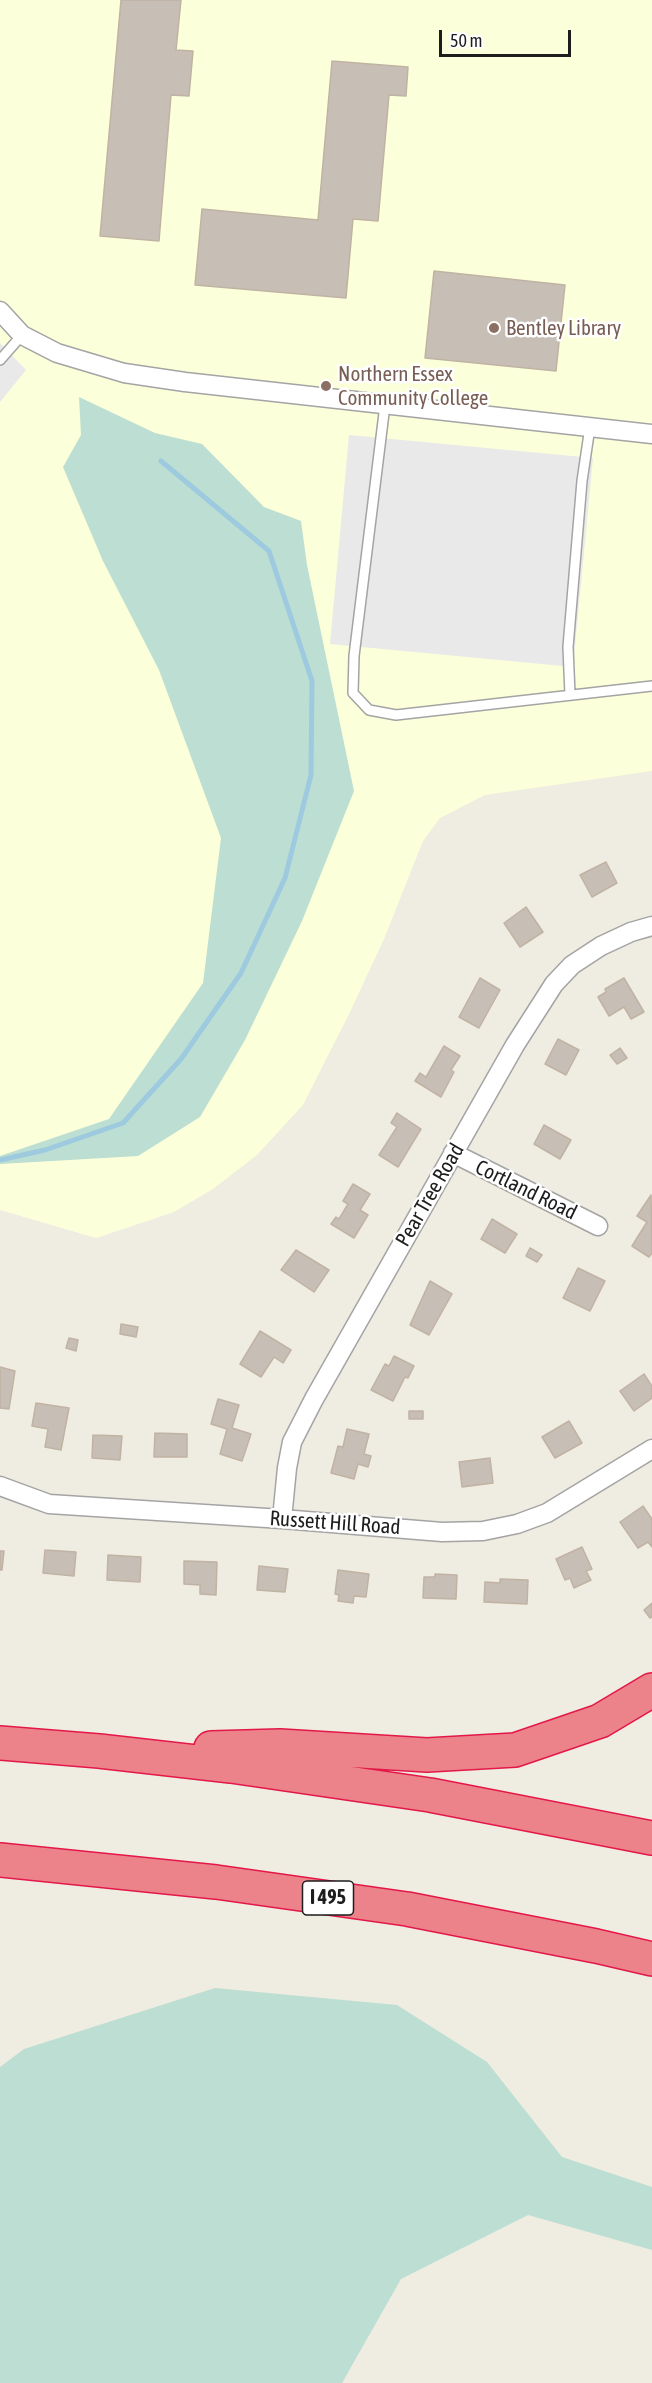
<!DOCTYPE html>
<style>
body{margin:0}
#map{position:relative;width:652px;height:2383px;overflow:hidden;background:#efece1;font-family:"Asap Condensed",sans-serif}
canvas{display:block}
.scale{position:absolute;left:439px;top:30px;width:132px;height:27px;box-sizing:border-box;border:3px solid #1d1d1d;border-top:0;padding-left:8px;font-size:18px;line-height:21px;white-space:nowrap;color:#1d1d1d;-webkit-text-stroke:4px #fff;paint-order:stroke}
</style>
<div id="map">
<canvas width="652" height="2383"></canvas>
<div class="scale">50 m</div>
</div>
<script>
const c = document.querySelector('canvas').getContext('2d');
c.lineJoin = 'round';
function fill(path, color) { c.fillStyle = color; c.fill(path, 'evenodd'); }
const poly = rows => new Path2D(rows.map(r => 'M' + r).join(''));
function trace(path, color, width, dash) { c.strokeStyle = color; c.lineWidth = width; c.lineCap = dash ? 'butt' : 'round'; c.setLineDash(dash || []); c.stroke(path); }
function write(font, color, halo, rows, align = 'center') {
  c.font = font + ' "Asap Condensed",sans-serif'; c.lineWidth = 5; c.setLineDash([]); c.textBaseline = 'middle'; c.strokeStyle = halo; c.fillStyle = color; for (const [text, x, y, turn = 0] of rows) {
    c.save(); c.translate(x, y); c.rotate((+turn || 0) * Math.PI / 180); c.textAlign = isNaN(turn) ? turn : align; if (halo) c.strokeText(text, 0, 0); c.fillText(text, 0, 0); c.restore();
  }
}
const education = poly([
 [0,0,652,0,652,771,485,795,440,818,423,841,384,939,350,1012,303,1105,257,1155,213,1189,174,1212,96,1238,0,1210]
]);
const wetland = poly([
 [79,397,155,433,202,444,264,507,301,521,307,565,354,791,302,921,245,1040,200,1117,138,1156,0,1164,0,1156,109,1119,203,983,221,838,159,670,103,561,63,467,81,435],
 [215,1988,397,2005,487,2062,562,2157,652,2187,652,2250,528,2215,401,2279,342,2383,0,2383,0,2067,24,2049]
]);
const parking = poly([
 [0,343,26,370,0,402],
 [349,435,593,458,573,667,330,644]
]);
const stream = poly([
 [0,1160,45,1150,123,1123,181,1059,241,973,285,878,311,775,312,681,269,551,161,461]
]);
const building = poly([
 [121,0,181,0,176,50,193,51,189,96,171,95,159,241,100,236,121,0],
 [332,61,408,67,406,96,389,95,378,221,353,219,346,298,195,285,202,209,318,220,332,61],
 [434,271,565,285,556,371,425,358,434,271],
 [606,862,617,883,592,897,580,875,606,862],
 [526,907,543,932,520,947,504,923,526,907],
 [480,978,500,990,479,1028,459,1017,480,978],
 [624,978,644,1012,631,1019,624,1007,609,1016,598,997,606,992,605,989,624,978],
 [558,1039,579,1050,566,1075,545,1064,558,1039],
 [444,1046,460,1056,451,1070,454,1072,441,1097,415,1081,420,1073,426,1077,444,1046],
 [620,1048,627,1058,617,1064,610,1055,620,1048],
 [397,1113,421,1129,398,1167,379,1155,397,1127,391,1123,397,1113],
 [544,1125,571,1140,560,1159,534,1144,544,1125],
 [353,1184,370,1194,360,1210,368,1215,354,1238,331,1224,336,1217,339,1219,348,1204,343,1201,353,1184],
 [651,1195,652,1253,649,1257,632,1246,647,1222,637,1216,651,1195],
 [492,1219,517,1234,505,1253,481,1239,492,1219],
 [530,1248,542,1255,537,1262,526,1256,530,1248],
 [296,1250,329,1270,314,1292,281,1270,296,1250],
 [578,1268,605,1281,590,1311,563,1298,578,1268],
 [430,1281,452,1294,429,1335,410,1325,430,1281],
 [121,1324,138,1327,136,1337,120,1334,121,1324],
 [260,1331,291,1350,283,1363,274,1357,261,1377,240,1364,260,1331],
 [69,1338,78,1340,76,1351,66,1348,69,1338],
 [394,1356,414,1366,408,1378,405,1377,393,1401,371,1390,385,1364,389,1366,394,1356],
 [0,1367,15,1371,9,1409,0,1408,0,1367],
 [644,1374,652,1386,652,1398,634,1411,620,1391,644,1374],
 [218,1399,239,1405,232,1428,251,1434,242,1461,220,1454,227,1429,211,1424,218,1399],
 [36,1403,69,1408,61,1450,45,1447,48,1429,32,1426,36,1403],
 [409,1411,423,1411,423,1419,409,1419,409,1411],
 [569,1421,582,1443,555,1458,542,1437,569,1421],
 [347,1429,369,1434,364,1454,371,1456,368,1467,358,1464,354,1479,331,1473,338,1446,343,1447,347,1429],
 [155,1433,187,1434,187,1457,154,1457,155,1433],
 [93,1435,122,1436,120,1460,92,1458,93,1435],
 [490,1458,493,1483,462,1487,459,1462,490,1458],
 [643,1506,652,1519,652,1547,648,1542,638,1548,620,1522,643,1506],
 [582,1547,592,1569,586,1571,591,1580,574,1588,570,1578,565,1580,556,1559,582,1547],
 [45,1550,76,1552,74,1576,43,1573,45,1550],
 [0,1551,4,1551,2,1570,0,1570,0,1551],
 [108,1555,141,1557,140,1582,107,1580,108,1555],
 [184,1561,217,1562,216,1595,200,1594,200,1585,184,1584,184,1561],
 [259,1566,288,1569,285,1592,257,1590,259,1566],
 [338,1570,369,1574,366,1597,354,1596,353,1603,338,1601,339,1595,335,1594,338,1570],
 [435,1574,457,1575,456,1599,423,1598,424,1577,435,1577,435,1574],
 [500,1579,528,1580,527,1604,484,1602,485,1582,500,1583,500,1579],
 [652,1603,652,1617,650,1618,644,1610,652,1603]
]);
const lane = poly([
 [0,360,22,335],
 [385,405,354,656,353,693,369,710,396,715,652,686],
 [570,695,568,647,582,481,590,427]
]);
const street = poly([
 [0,311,22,335,57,353,124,373,185,382,652,434],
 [453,1153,598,1226],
 [0,1486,49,1504,282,1519,442,1532,483,1531,517,1524,547,1513,652,1449],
 [282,1519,287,1468,292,1442,314,1399,515,1045,554,984,572,965,601,946,631,932,652,926]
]);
const highway = poly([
 [0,1743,99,1751,231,1766,430,1795,652,1838],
 [211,1748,280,1746,427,1755,515,1750,600,1721,652,1690],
 [0,1860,216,1882,407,1909,596,1946,652,1959]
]);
const markers = [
 [494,328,6,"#8d6e63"],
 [326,386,6,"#8d6e63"]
];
const shields = [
 [328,1898,51]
];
const shieldNames = [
 ["I 495",328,1898]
];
const educationNames = [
 ["Bentley Library",506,328],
 ["Northern Essex",338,374],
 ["Community College",338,398]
];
const streetNames = [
 ["Cortland Road",526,1190,26],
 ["Pear Tree Road",430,1195,-60],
 ["Russett Hill Road",335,1523,4]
];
fill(education, '#fbffda');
fill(wetland, '#bdded2');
fill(parking, '#e9e9e9');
trace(stream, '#9ecae0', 5);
fill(building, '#c7beb5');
trace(building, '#c1b3a3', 1.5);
trace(lane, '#a4a4a4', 12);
trace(street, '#a4a4a4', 21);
trace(highway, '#e31848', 36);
trace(lane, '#fff', 9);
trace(street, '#fff', 18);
trace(highway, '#ec838b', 33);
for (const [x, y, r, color] of markers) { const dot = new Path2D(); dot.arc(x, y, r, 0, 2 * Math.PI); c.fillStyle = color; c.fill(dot); trace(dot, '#fff', 2); }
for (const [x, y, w] of shields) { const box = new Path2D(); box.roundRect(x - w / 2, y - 17, w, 34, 4.5); c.fillStyle = '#fff'; c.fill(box); trace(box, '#1d1d1d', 1.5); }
write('bold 20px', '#1d1d1d', null, shieldNames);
write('21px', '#785e54', '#fff', educationNames, 'left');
write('21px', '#1d1d1d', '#fff', streetNames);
</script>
